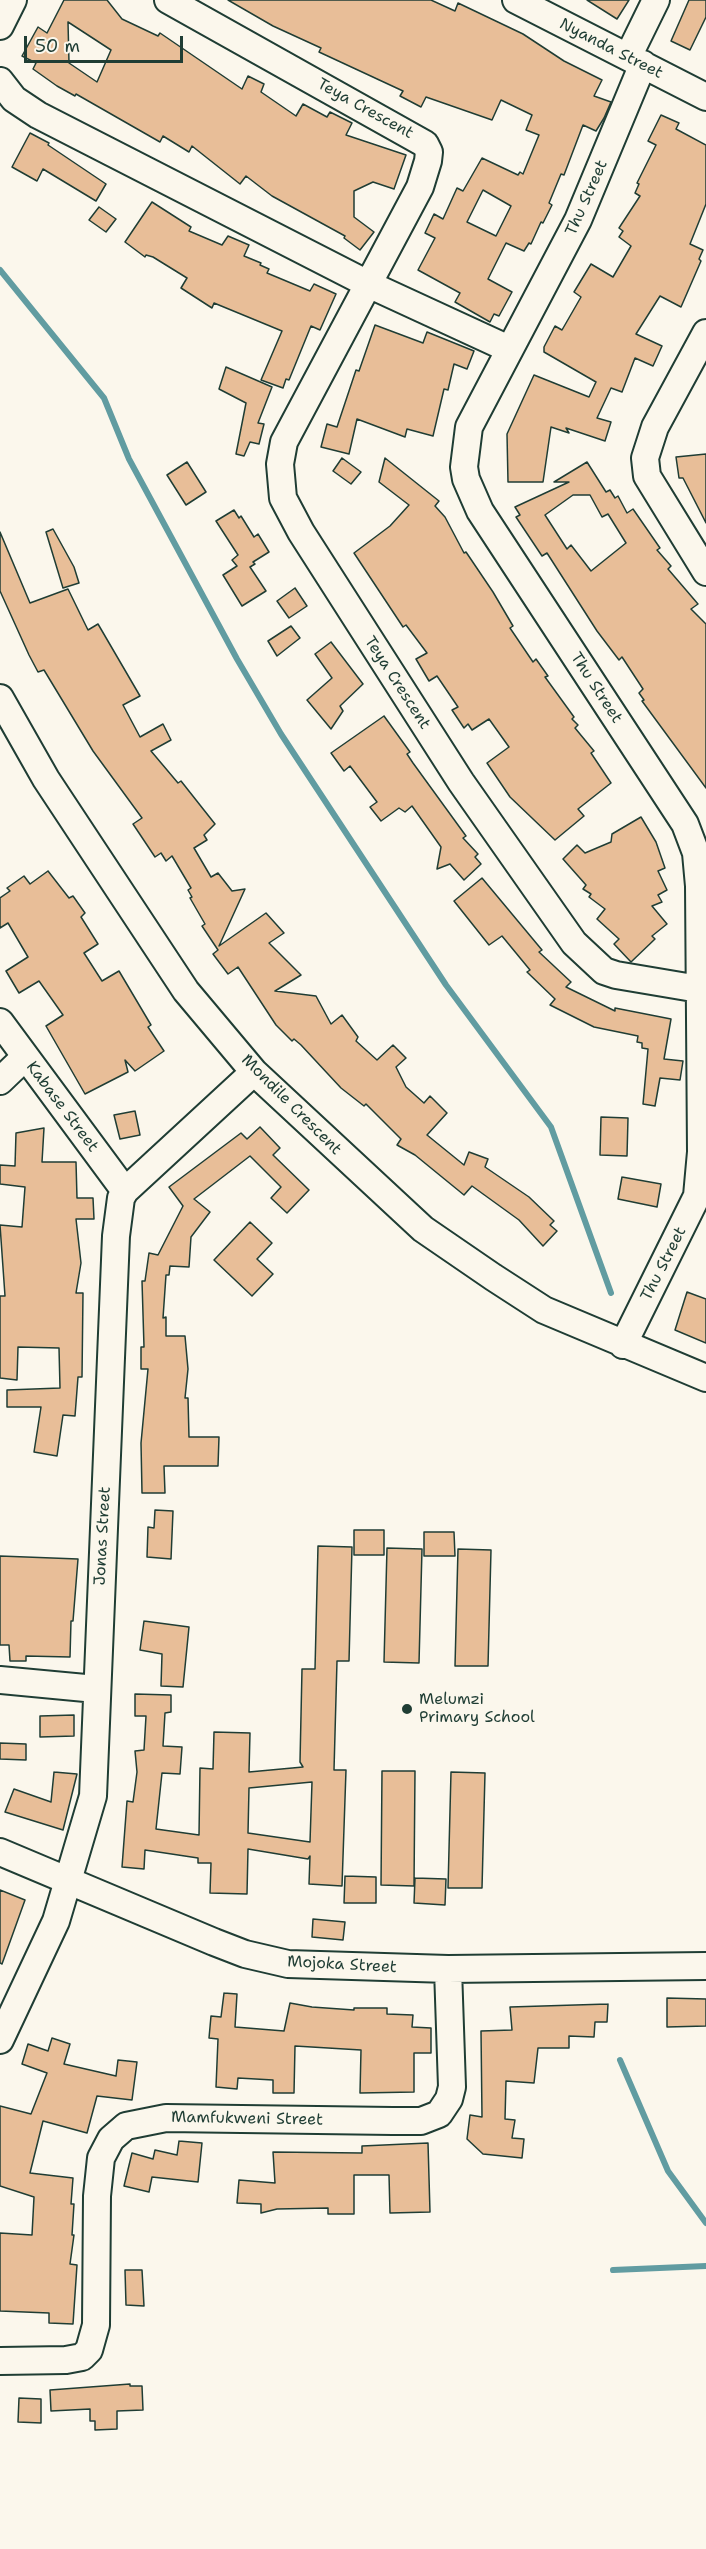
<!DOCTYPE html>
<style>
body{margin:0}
#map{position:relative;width:706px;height:2549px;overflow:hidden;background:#fbf7ec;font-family:"Shantell Sans",sans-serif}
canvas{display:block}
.scale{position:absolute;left:24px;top:36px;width:159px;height:27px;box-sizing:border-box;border:3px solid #1f3d34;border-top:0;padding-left:8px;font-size:18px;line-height:21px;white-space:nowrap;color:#1f3d34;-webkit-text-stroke:4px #fbf7ec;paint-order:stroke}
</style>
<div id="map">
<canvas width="706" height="2549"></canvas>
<div class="scale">50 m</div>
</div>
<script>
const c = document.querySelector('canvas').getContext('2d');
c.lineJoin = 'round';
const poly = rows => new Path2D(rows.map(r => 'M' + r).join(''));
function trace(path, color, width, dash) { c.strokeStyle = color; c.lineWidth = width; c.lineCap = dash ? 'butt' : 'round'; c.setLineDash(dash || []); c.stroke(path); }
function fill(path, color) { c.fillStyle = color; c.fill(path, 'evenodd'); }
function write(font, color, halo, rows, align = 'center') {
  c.font = font + ' "Shantell Sans",sans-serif'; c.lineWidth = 4.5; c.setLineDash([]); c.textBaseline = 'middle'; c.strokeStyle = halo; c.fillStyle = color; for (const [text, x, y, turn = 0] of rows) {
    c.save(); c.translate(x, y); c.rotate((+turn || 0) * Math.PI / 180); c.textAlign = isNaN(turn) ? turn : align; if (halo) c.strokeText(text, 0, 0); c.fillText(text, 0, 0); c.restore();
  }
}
const stream = poly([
 [0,270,104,398,129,459,237,659,281,734,446,985,551,1127,611,1293],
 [620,2060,668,2171,706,2223],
 [613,2270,706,2266]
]);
const building = poly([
 [64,0,107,0,122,19,158,36,160,33,242,89,248,76,264,84,261,92,296,116,303,104,327,117,330,112,352,123,346,135,406,155,394,189,373,182,354,191,354,217,374,232,360,250,344,238,345,236,272,196,246,176,240,184,192,146,189,152,163,136,160,142,76,94,75,96,57,86,33,69,36,63,22,56,38,27,47,33,64,0],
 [68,22,111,50,97,82,69,63,68,22],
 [228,0,431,0,455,11,458,3,523,34,564,61,602,80,594,96,611,102,604,118,596,131,583,125,564,175,561,174,549,203,552,205,543,223,541,222,531,244,529,243,524,251,506,243,488,279,512,292,499,316,494,314,490,322,455,302,460,293,418,270,435,238,425,233,434,214,443,219,457,188,463,191,482,158,518,175,520,172,523,174,539,135,526,130,532,115,501,100,492,120,426,97,421,107,400,96,403,91,319,52,321,48,273,26,228,0],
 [483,190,511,206,496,236,467,222,483,190],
 [587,0,629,0,617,19,587,0],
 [689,0,706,0,706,17,690,50,671,41,689,0],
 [661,115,679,123,676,129,706,145,706,204,690,244,703,250,699,259,701,261,681,307,660,296,636,334,662,346,653,366,635,358,622,392,611,388,597,418,611,422,605,441,566,428,569,433,551,427,543,482,508,482,507,434,534,375,589,397,596,382,544,352,544,347,555,326,562,330,581,297,574,292,591,264,613,277,631,246,619,237,623,231,619,228,640,196,635,193,639,184,637,183,656,145,648,141,661,115],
 [30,133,49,143,48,145,106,184,96,201,43,169,37,181,12,167,30,133],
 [152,202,191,227,189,231,222,245,228,236,249,245,244,256,261,263,260,265,269,269,267,273,310,291,314,284,336,294,320,330,311,326,289,380,286,379,283,388,261,380,282,331,214,303,212,308,181,288,187,278,153,257,146,255,145,257,125,242,152,202],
 [99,207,116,219,106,232,89,220,99,207],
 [375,325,423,343,427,332,474,351,467,369,454,364,448,390,444,389,433,436,407,429,405,437,357,419,349,454,321,447,327,424,337,427,356,370,359,371,375,325],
 [226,367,272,387,258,423,264,424,259,444,250,442,244,456,236,454,246,403,219,389,226,367],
 [706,454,706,523,683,478,679,478,676,457,706,454],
 [342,458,361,472,351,484,333,471,342,458],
 [385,458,439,501,435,506,445,517,464,553,466,552,493,592,513,626,510,628,533,662,536,659,548,676,545,677,574,717,572,719,578,725,575,728,594,751,591,753,611,783,578,809,584,816,555,840,510,797,487,763,509,747,489,719,472,730,468,724,464,728,452,710,458,707,437,676,429,681,416,659,427,653,406,625,403,627,354,553,390,526,409,505,379,482,385,458],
 [187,462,206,492,186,505,167,475,187,462],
 [587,462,606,492,610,490,615,498,618,496,627,513,633,509,660,548,657,550,671,566,668,569,698,604,691,609,706,624,706,788,642,701,644,700,639,693,643,689,622,657,619,660,597,631,547,553,542,556,516,517,520,515,515,507,569,482,554,482,587,462],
 [573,495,590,495,602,517,608,514,626,543,591,571,571,545,567,549,545,515,573,495],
 [234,510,239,518,241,516,254,537,258,534,269,552,253,562,255,564,250,567,266,591,242,606,223,575,237,566,232,560,238,555,216,521,234,510],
 [53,529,74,567,79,583,63,588,46,532,53,529],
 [0,532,30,603,68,589,88,630,98,624,140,696,123,705,140,737,163,724,171,740,151,751,178,783,181,781,215,824,204,835,207,840,194,848,211,877,218,873,232,891,245,889,219,946,266,913,284,933,269,943,301,975,275,991,316,996,331,1024,342,1015,358,1037,356,1041,377,1060,393,1045,406,1058,396,1067,406,1087,424,1103,430,1096,447,1113,427,1135,464,1165,469,1152,488,1159,485,1167,529,1197,554,1221,550,1225,557,1231,543,1246,519,1220,472,1186,464,1195,415,1155,397,1145,401,1139,366,1104,364,1106,341,1088,301,1045,294,1039,292,1041,276,1025,238,967,228,974,213,954,218,950,202,926,205,924,190,898,192,897,188,890,191,888,172,856,166,861,161,853,155,857,133,824,142,818,93,751,44,670,38,672,29,655,0,591,0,532],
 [295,588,307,606,289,618,277,601,295,588],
 [291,626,300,638,277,656,268,641,291,626],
 [331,642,363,684,340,706,343,711,331,729,307,700,332,678,315,654,331,642],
 [384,716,410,752,407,754,413,763,466,836,463,838,478,854,475,857,481,864,464,880,450,864,437,869,441,847,412,806,405,812,399,808,381,821,370,807,377,802,350,766,344,771,331,753,384,716],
 [641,817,656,842,665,868,658,871,667,890,658,895,662,902,652,906,667,924,652,936,655,939,631,962,614,944,619,939,597,919,605,909,589,897,591,894,583,889,586,885,563,859,577,845,585,853,611,842,612,834,641,817],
 [48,871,69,898,73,896,85,913,81,917,98,944,84,953,102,981,119,971,151,1025,148,1027,164,1051,135,1071,125,1060,128,1072,85,1094,46,1026,63,1015,39,981,19,993,6,971,28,957,8,923,0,928,0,898,10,891,7,888,24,876,30,884,48,871],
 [482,878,542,950,539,952,571,982,566,987,615,1011,615,1008,671,1019,664,1059,683,1061,680,1080,660,1078,655,1106,643,1104,648,1049,642,1048,642,1043,637,1042,638,1036,594,1027,550,1005,555,999,527,972,530,970,502,936,489,945,454,901,482,878],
 [135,1111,140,1135,120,1139,114,1115,135,1111],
 [601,1117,628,1118,627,1156,600,1155,601,1117],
 [260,1127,280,1148,273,1155,309,1190,287,1213,271,1198,281,1187,250,1156,194,1199,210,1212,191,1237,189,1267,170,1266,169,1275,166,1275,163,1318,166,1317,166,1336,185,1336,188,1369,185,1398,188,1398,189,1437,219,1437,218,1466,164,1466,165,1493,142,1493,141,1443,148,1369,141,1369,141,1347,144,1347,142,1281,145,1281,149,1253,158,1255,183,1206,169,1187,241,1133,247,1139,260,1127],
 [44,1128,42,1162,76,1162,77,1198,93,1198,94,1219,76,1219,81,1263,76,1293,83,1293,82,1377,78,1377,75,1416,63,1415,57,1456,34,1452,41,1407,7,1407,7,1390,60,1388,59,1348,18,1347,17,1380,0,1378,0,1296,5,1296,0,1225,22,1227,25,1187,0,1184,0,1165,15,1166,16,1133,44,1128],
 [622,1177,661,1184,657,1207,618,1199,622,1177],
 [250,1222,272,1243,257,1259,273,1274,252,1296,214,1260,250,1222],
 [687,1292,706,1299,706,1343,675,1330,687,1292],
 [155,1510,173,1511,171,1559,147,1557,148,1527,154,1528,155,1510],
 [354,1530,384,1530,384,1555,354,1555,354,1530],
 [424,1532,454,1532,455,1556,424,1556,424,1532],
 [318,1546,352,1547,349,1661,337,1661,334,1770,346,1770,342,1886,309,1884,310,1856,308,1859,248,1849,247,1894,210,1893,211,1863,198,1863,198,1858,145,1850,144,1869,122,1867,127,1801,133,1802,137,1772,135,1751,144,1750,146,1716,135,1716,135,1694,171,1695,171,1712,165,1713,163,1746,182,1747,180,1774,162,1773,156,1829,199,1835,200,1768,213,1769,214,1732,250,1733,249,1772,303,1767,300,1762,302,1669,315,1669,318,1546],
 [312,1782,310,1842,248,1833,249,1788,312,1782],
 [387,1548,422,1549,419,1663,384,1662,387,1548],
 [458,1549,491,1550,488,1666,455,1666,458,1549],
 [0,1556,78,1559,73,1621,71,1621,70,1657,26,1656,26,1661,10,1661,9,1645,0,1645,0,1556],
 [144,1621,189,1627,183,1687,161,1686,162,1654,140,1650,144,1621],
 [74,1715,74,1736,40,1737,40,1716,74,1715],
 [0,1743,26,1744,26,1760,0,1759,0,1743],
 [382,1771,415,1771,414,1886,381,1885,382,1771],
 [54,1772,77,1774,63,1830,5,1812,14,1789,51,1802,54,1772],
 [451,1772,485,1773,482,1888,448,1888,451,1772],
 [345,1876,376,1877,376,1903,344,1903,345,1876],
 [415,1878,446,1879,445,1905,414,1903,415,1878],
 [0,1890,25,1900,2,1964,0,1963,0,1890],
 [313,1919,345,1922,343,1940,312,1937,313,1919],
 [224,1993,237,1994,235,2027,284,2031,290,2003,312,2007,354,2010,354,2008,387,2008,387,2014,413,2015,412,2027,431,2028,431,2053,414,2053,414,2092,360,2093,361,2050,295,2046,294,2093,273,2093,273,2080,238,2078,237,2089,216,2087,218,2039,209,2038,211,2016,221,2017,224,1993],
 [667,1998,706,1999,706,2026,667,2027,667,1998],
 [608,2004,607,2022,595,2022,594,2037,569,2036,569,2048,538,2048,534,2083,506,2081,505,2119,515,2120,512,2138,524,2139,522,2158,483,2154,467,2139,470,2115,482,2117,481,2031,512,2030,510,2007,608,2004],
 [52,2038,70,2044,64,2064,116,2076,118,2060,137,2062,132,2100,97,2096,87,2133,43,2121,30,2173,73,2178,71,2204,74,2204,72,2235,74,2235,70,2264,77,2265,73,2324,49,2323,49,2313,0,2311,0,2233,32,2235,34,2197,0,2186,0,2106,31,2114,47,2073,22,2064,28,2044,48,2051,52,2038],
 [179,2141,202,2143,198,2182,152,2177,149,2192,124,2186,132,2153,153,2159,155,2150,177,2155,179,2141],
 [428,2143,430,2212,390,2213,389,2175,354,2175,354,2214,328,2214,328,2208,277,2209,261,2213,261,2204,237,2203,239,2180,275,2183,273,2152,362,2153,362,2146,428,2143],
 [125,2270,142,2270,144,2306,126,2305,125,2270],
 [130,2384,130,2386,142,2386,143,2410,117,2411,117,2429,95,2430,95,2421,90,2421,90,2409,51,2411,50,2390,130,2384],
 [19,2398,41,2399,41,2423,18,2422,19,2398]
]);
const minor = poly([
 [168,0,425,144,429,152,428,161,420,187,284,442,280,464,283,498,301,532,461,782,574,943,604,971,616,975,699,989],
 [516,0,706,97],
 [0,26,13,0],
 [628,57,656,0],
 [0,81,14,99,38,115,368,284,509,349],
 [706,333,655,427,645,458,647,476,706,572],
 [0,698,46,779,186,991,254,1072,423,1229,493,1277,544,1310,706,1378],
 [0,1022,125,1191],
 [0,1081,24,1058],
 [623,1345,697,1196,701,1152,699,886,696,853,685,824,480,511,466,479,464,467,469,427,578,220,643,64],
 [0,1680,96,1689],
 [0,1852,214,1942,245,1954,288,1964,448,1969,706,1966],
 [0,2040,56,1921,93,1796,116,1236,121,1198,125,1191,254,1072],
 [0,2361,66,2360,82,2357,89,2350,96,2325,97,2196,101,2158,111,2139,126,2126,166,2118,393,2121,421,2121,439,2114,449,2099,452,2087,448,1969]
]);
const markers = [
 [407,1709,6,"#1f3d34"]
];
const streetNames = [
 ["Nyanda Street",611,49,27],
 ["Teya Crescent",365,109,29],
 ["Thu Street",587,198,-66],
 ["Teya Crescent",397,683,57],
 ["Thu Street",596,688,57],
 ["Mondile Crescent",291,1105,45],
 ["Kabase Street",62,1107,53],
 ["Thu Street",664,1264,-63],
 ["Jonas Street",103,1536,-87],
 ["Mojoka Street",342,1965,3],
 ["Mamfukweni Street",247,2119,1]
];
const poiNames = [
 ["Melumzi",419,1700],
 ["Primary School",419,1718]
];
trace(stream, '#619ca1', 6);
fill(building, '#e8be98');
trace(building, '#1f3d34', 1.5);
trace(minor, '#1f3d34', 30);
trace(minor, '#fbf7ec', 26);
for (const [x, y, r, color] of markers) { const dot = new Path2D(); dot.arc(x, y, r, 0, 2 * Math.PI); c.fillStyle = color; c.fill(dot); trace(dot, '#fbf7ec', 2); }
write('16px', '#1f3d34', '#fbf7ec', streetNames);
write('16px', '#1f3d34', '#fbf7ec', poiNames, 'left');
</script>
